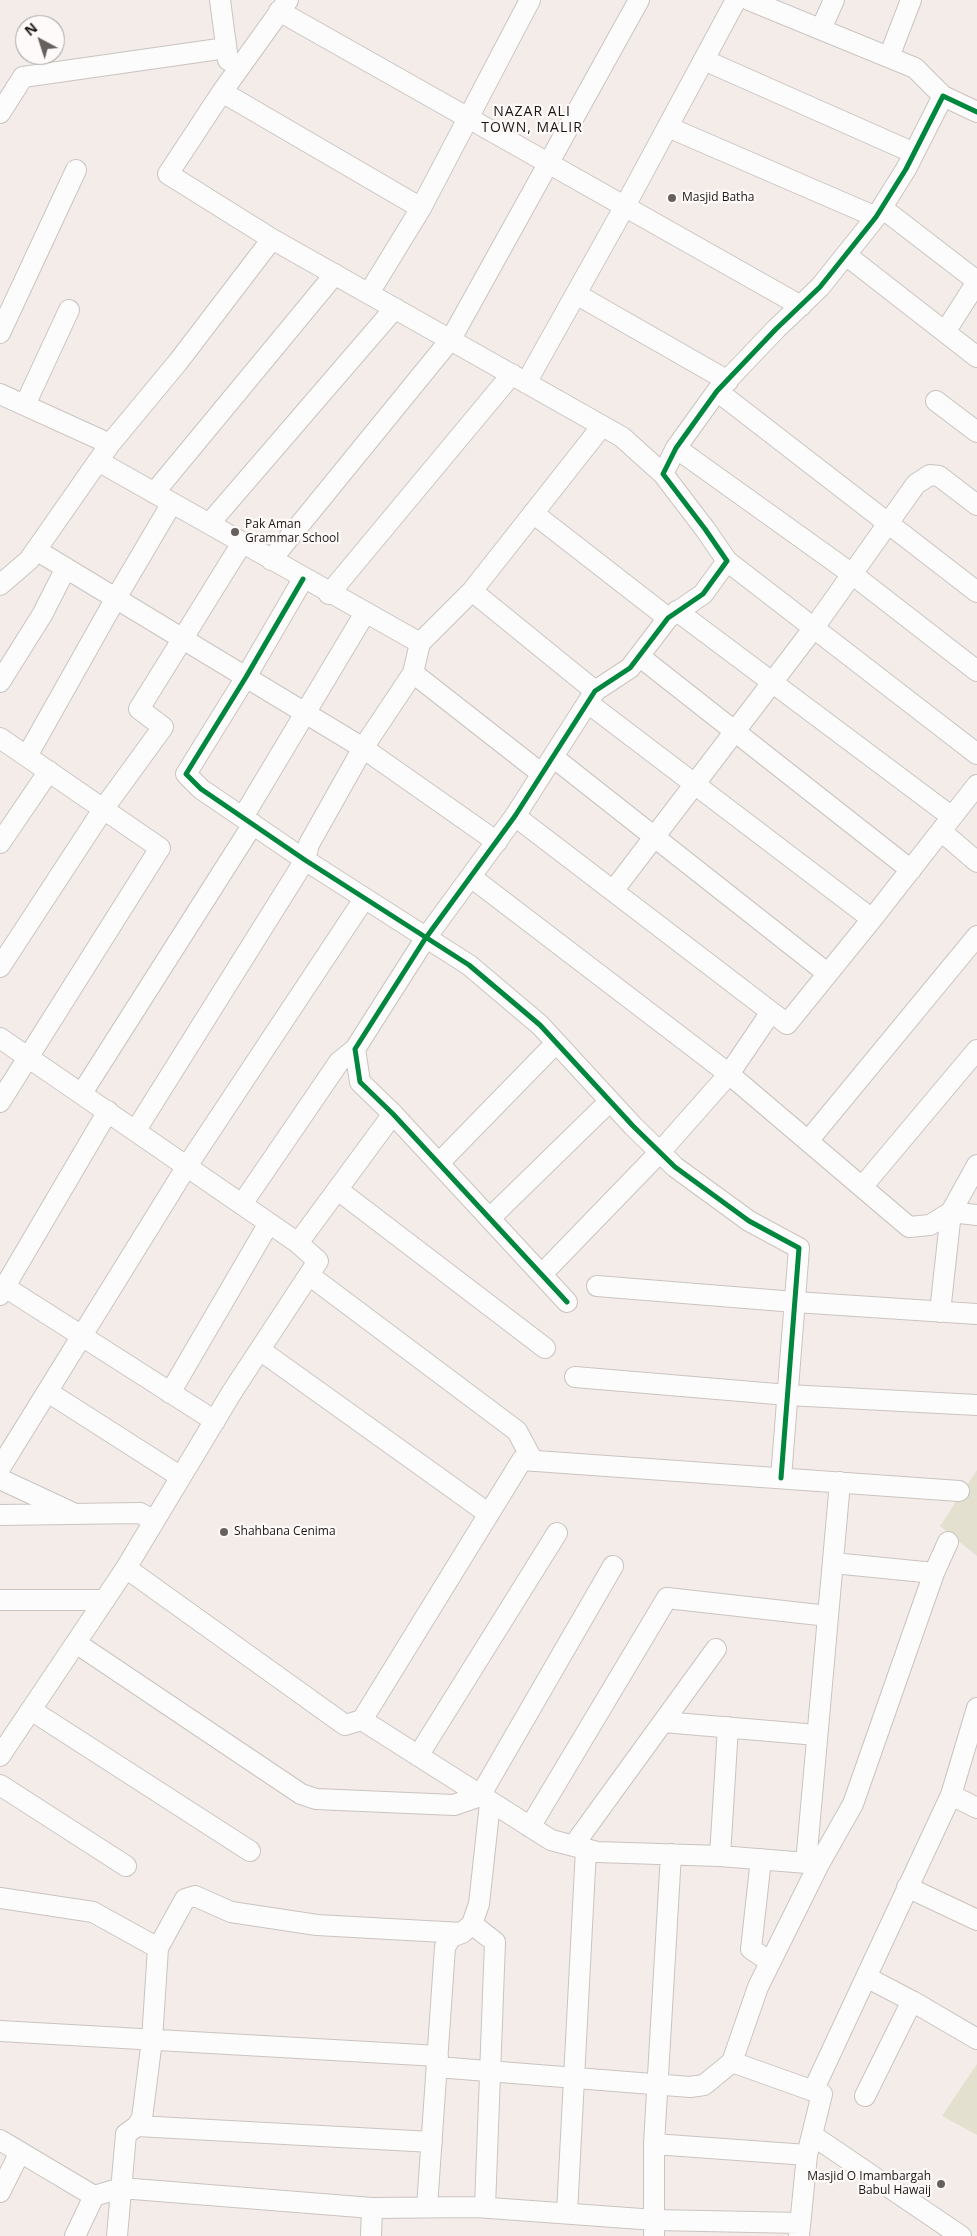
<!DOCTYPE html>
<style>
body{margin:0}
#map{position:relative;width:977px;height:2236px;overflow:hidden;background:#f4ece8;font-family:"Open Sans",sans-serif}
canvas{display:block}
.north{position:absolute;left:15px;top:15px;width:50px;height:50px;box-sizing:border-box;background:#fefaf9;border:1px solid #a39f9d;border-radius:50%;rotate:320deg;font-size:14px;font-weight:700;line-height:20px;text-align:center;color:#1b1613}
.north::after{content:'';display:block;margin:auto;width:18px;height:22px;background:#67615e;clip-path:polygon(50% 0,100% 100%,50% 72%,0 100%)}
</style>
<div id="map">
<canvas width="977" height="2236"></canvas>
<div class="north">N</div>
</div>
<script>
const c = document.querySelector('canvas').getContext('2d');
c.lineJoin = 'round';
function fill(path, color) { c.fillStyle = color; c.fill(path, 'evenodd'); }
const poly = rows => new Path2D(rows.map(r => 'M' + r).join(''));
function trace(path, color, width, dash) { c.strokeStyle = color; c.lineWidth = width; c.lineCap = dash ? 'butt' : 'round'; c.setLineDash(dash || []); c.stroke(path); }
function write(font, color, halo, rows, align = 'center') {
  c.font = font + ' "Open Sans",sans-serif'; c.lineWidth = 4.5; c.setLineDash([]); c.textBaseline = 'middle'; c.strokeStyle = halo; c.fillStyle = color; for (const [text, x, y, turn = 0] of rows) {
    c.save(); c.translate(x, y); c.rotate((+turn || 0) * Math.PI / 180); c.textAlign = isNaN(turn) ? turn : align; if (halo) c.strokeText(text, 0, 0); c.fillText(text, 0, 0); c.restore();
  }
}
const green = poly([
 [977,1470,977,1556,940,1526],
 [977,2064,977,2135,942,2116]
]);
const street = poly([
 [220,0,228,60],
 [288,0,222,92,168,174,272,239,622,437,663,474],
 [749,0,915,68,943,96],
 [279,11,801,306],
 [821,29,834,0],
 [889,57,911,0],
 [704,60,914,153],
 [222,92,421,208],
 [0,113,23,77,226,48],
 [668,127,876,217],
 [882,208,977,281],
 [846,255,977,357],
 [369,293,421,208,530,0],
 [576,294,728,381],
 [945,332,977,282],
 [0,333,76,170],
 [526,383,625,206,736,0],
 [717,391,977,592],
 [0,394,110,444],
 [936,401,977,432],
 [25,405,69,310],
 [676,448,852,574,977,671],
 [98,461,420,643],
 [154,493,335,274],
 [533,513,668,618],
 [209,524,395,308],
 [36,550,363,748,497,842],
 [271,560,451,339,639,0],
 [727,561,977,754],
 [303,579,246,677,186,774,201,789,305,860,469,965,540,1025,633,1126,675,1167,749,1221,799,1248,781,1478],
 [0,585,29,560,110,444,178,362,272,239],
 [472,591,595,691],
 [329,594,512,374],
 [677,611,952,817],
 [639,656,911,870],
 [413,673,542,774],
 [0,682,42,615,66,568],
 [588,703,872,919],
 [0,738,160,848,0,1102],
 [27,756,116,598,172,503],
 [553,757,827,973],
 [515,816,787,1024,872,919,977,785],
 [243,817,365,613],
 [941,831,977,862],
 [0,843,49,771],
 [471,877,729,1074,909,1227,930,1225,951,1212,977,1165],
 [613,891,813,629,916,484,930,475,939,476,977,505],
 [0,967,104,808,163,727,139,709,242,543],
 [0,1038,298,1243,393,1114],
 [82,1093,253,824],
 [136,1130,305,860,309,844,363,748,413,673,420,643,472,591,602,426],
 [808,1141,977,936],
 [439,1163,556,1043],
 [862,1187,977,1050],
 [338,1190,545,1348],
 [242,1204,339,1062,355,1049],
 [490,1218,610,1101],
 [542,1274,660,1152,729,1074,771,1012],
 [309,1275,517,1431,533,1461],
 [597,1286,795,1302,977,1314],
 [5,1287,215,1421],
 [0,1295,108,1111],
 [567,1302,393,1114,360,1082,355,1049,425,939,515,816,595,691,630,668,668,618,703,594,727,561,705,529,663,474,676,448,717,391,776,329,820,287,876,217,906,169,943,96,977,112],
 [940,1312,951,1212,977,1215],
 [260,1350,489,1514],
 [575,1377,788,1395,977,1405],
 [48,1392,181,1477],
 [170,1393,269,1223],
 [0,1468,187,1166,364,899],
 [0,1479,71,1512],
 [0,1515,140,1513,154,1521],
 [833,1563,934,1573],
 [126,1568,345,1725,362,1720,551,1840,597,1852,720,1856,819,1864],
 [0,1600,105,1600],
 [76,1643,301,1794,316,1799,454,1805,480,1796,613,1566],
 [31,1710,250,1851],
 [362,1720,522,1460,959,1491],
 [663,1722,817,1735],
 [0,1756,126,1568,232,1392,318,1261,298,1243],
 [418,1756,557,1533],
 [0,1785,126,1866],
 [951,1795,977,1808],
 [530,1827,667,1598,828,1616],
 [573,1846,716,1649],
 [720,1856,728,1727],
 [761,1859,751,1949,770,1962],
 [806,1863,840,1482],
 [907,1887,977,1920],
 [0,1898,93,1912,158,1948],
 [472,1924,495,1942,485,2207],
 [866,1977,912,2001,977,2039],
 [0,2031,438,2056],
 [437,2067,690,2087,704,2085,732,2062],
 [813,2091,951,1795,977,1708],
 [865,2096,912,2001],
 [137,2126,432,2142],
 [812,2135,961,2236],
 [0,2140,94,2196,121,2188,372,2208,476,2207,655,2220,800,2223],
 [654,2144,807,2155],
 [0,2192,20,2152],
 [427,2207,445,1947,451,1937,462,1933,472,1924,479,1904,490,1803],
 [567,2213,586,1849],
 [75,2236,94,2196],
 [117,2236,126,2134,137,2126,142,2118,152,2040,158,1948,185,1899,195,1896,231,1912,317,1925,462,1933],
 [371,2236,372,2208],
 [654,2236,654,2144,671,1854],
 [799,2236,807,2155,822,2094,732,2062,758,1987,819,1864,853,1804,934,1573,948,1542]
]);
const cycleway = poly([
 [303,579,246,677,186,774,201,789,305,860,469,965,540,1025,633,1126,675,1167,749,1221,799,1248,781,1478],
 [567,1302,393,1114,360,1082,355,1049,425,939,515,816,595,691,630,668,668,618,703,594,727,561,705,529,663,474,676,448,717,391,776,329,820,287,876,217,906,169,943,96,977,112]
]);
const markers = [
 [672,198,5,"#67615e"],
 [235,532,5,"#67615e"],
 [224,1532,5,"#67615e"],
 [941,2184,5,"#67615e"]
];
const poiNames = [
 ["Masjid Batha",682,198],
 ["Pak Aman",245,525],
 ["Grammar School",245,539],
 ["Shahbana Cenima",234,1532],
 ["Masjid O Imambargah",931,2177,"right"],
 ["Babul Hawaij",931,2191,"right"]
];
const neighbourhoodNames = [
 ["NAZAR ALI",532,112],
 ["TOWN, MALIR",532,128]
];
fill(green, '#e4e0cf');
trace(street, '#cac4c0', 22);
trace(street, '#fdfcfc', 20);
trace(cycleway, '#00873e', 5);
for (const [x, y, r, color] of markers) { const dot = new Path2D(); dot.arc(x, y, r, 0, 2 * Math.PI); c.fillStyle = color; c.fill(dot); trace(dot, '#fefaf9', 2); }
write('12px', '#1b1613', '#fefaf9', poiNames, 'left');
c.letterSpacing = '1px';
write('14px', '#1b1613', '#fefaf9', neighbourhoodNames);
c.letterSpacing = '0px';
</script>
